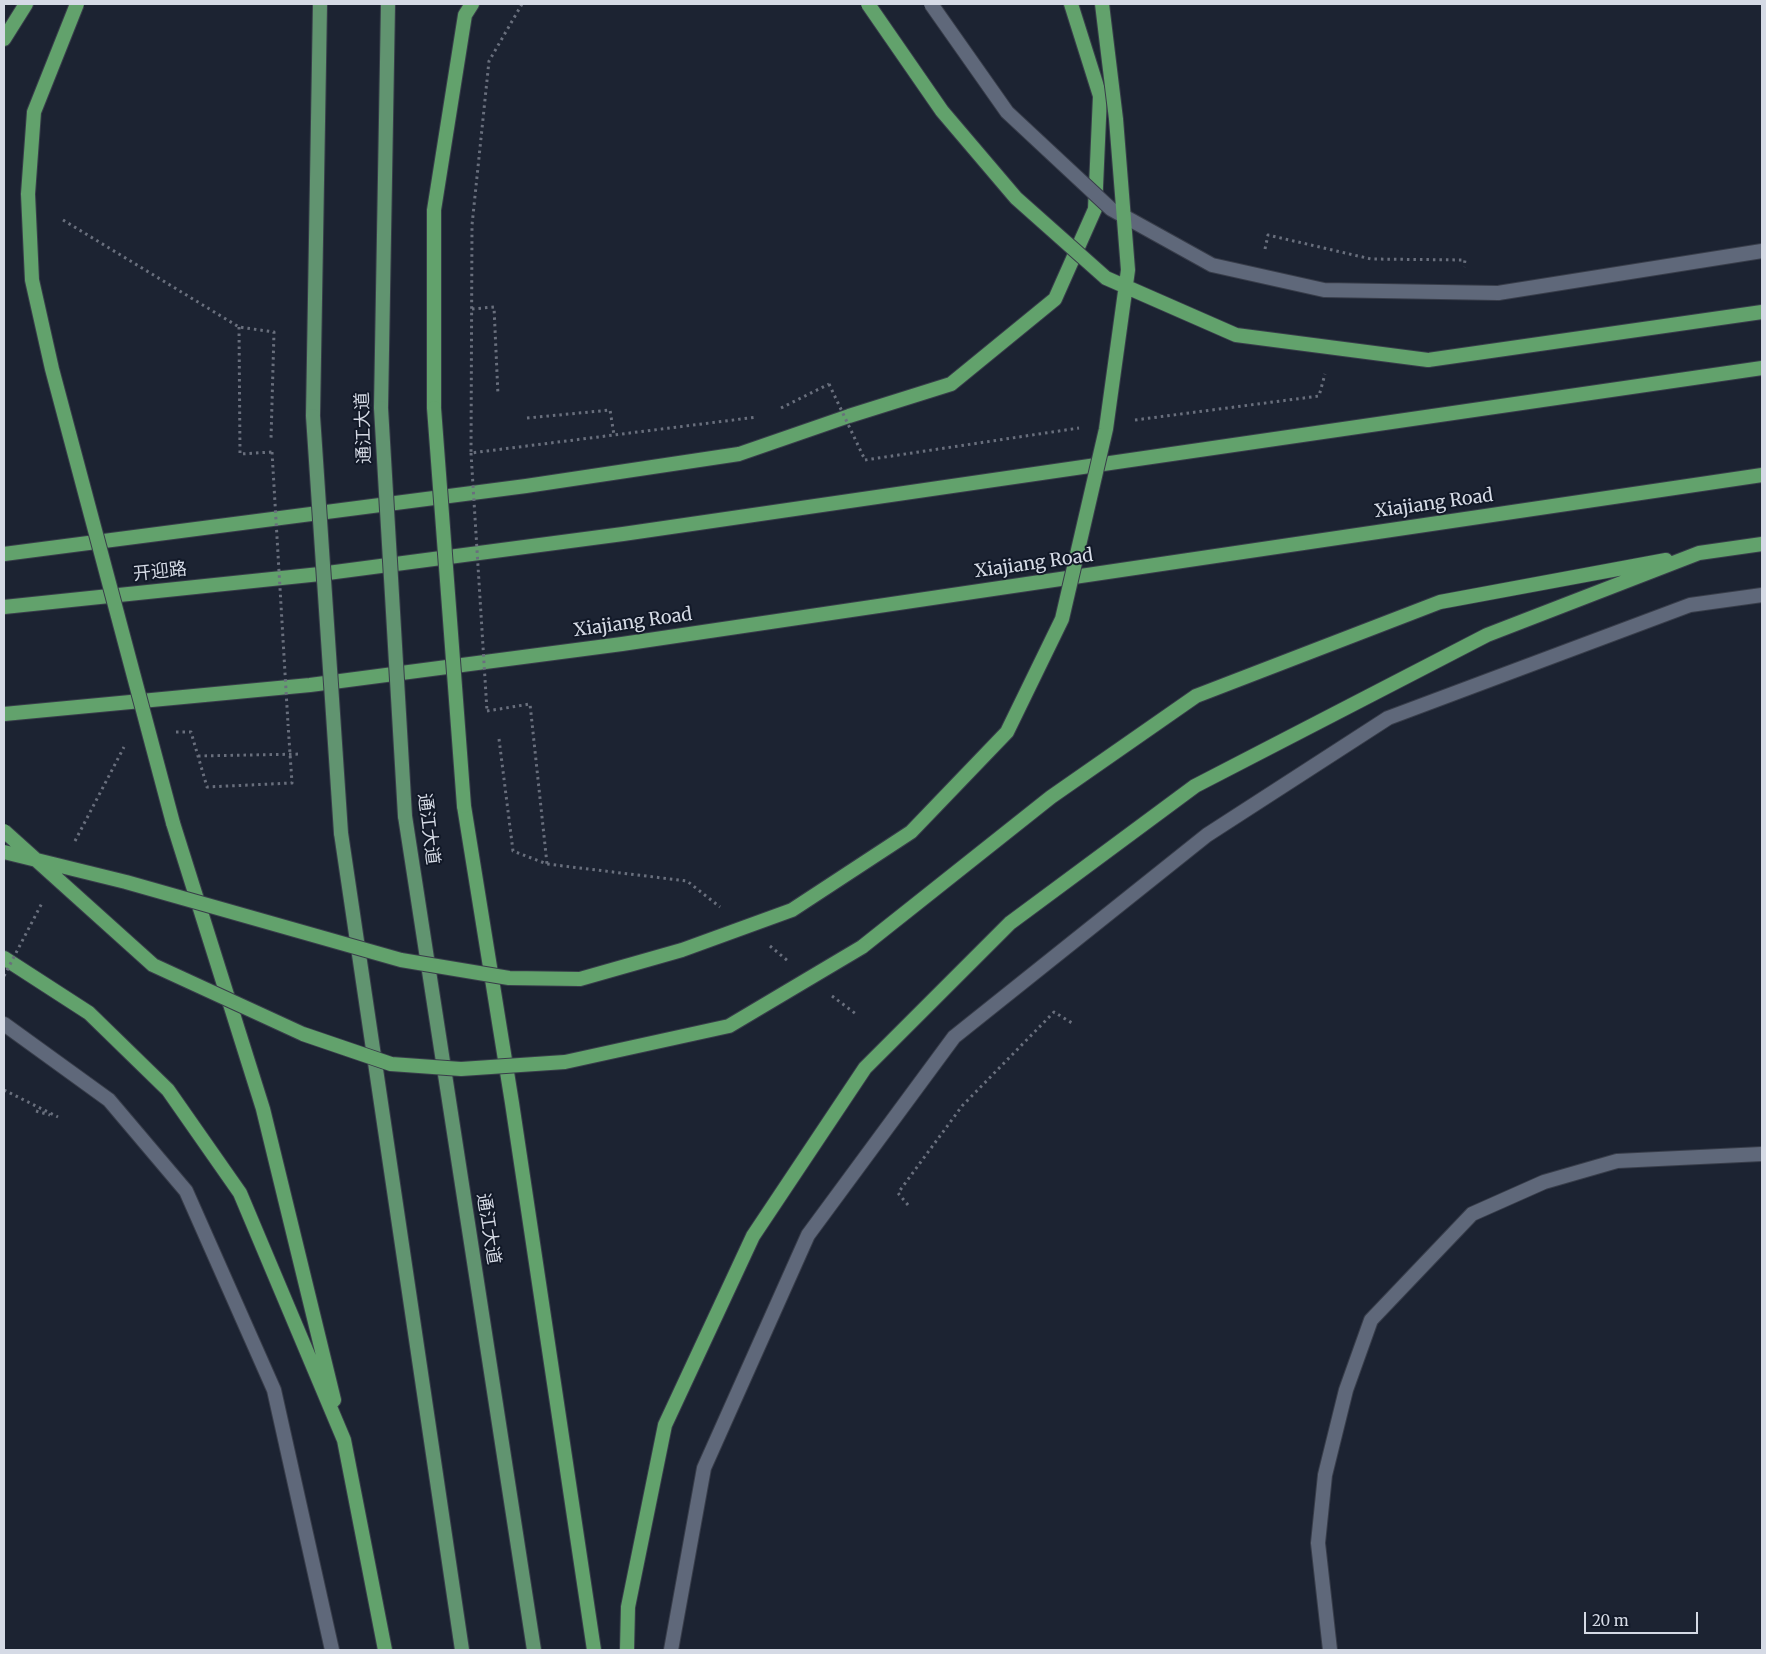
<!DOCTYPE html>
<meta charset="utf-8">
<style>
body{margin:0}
#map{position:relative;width:1766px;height:1654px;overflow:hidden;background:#1c2332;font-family:Merriweather,serif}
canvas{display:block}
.frame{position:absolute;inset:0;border:5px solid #d5dae5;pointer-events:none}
.scale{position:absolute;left:1584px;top:1612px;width:114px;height:22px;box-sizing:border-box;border:2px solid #d5dae5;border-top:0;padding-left:6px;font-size:15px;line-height:18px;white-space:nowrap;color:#d5dae5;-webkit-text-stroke:4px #121928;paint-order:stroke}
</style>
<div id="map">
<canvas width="1766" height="1654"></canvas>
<div class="frame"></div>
<div class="scale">20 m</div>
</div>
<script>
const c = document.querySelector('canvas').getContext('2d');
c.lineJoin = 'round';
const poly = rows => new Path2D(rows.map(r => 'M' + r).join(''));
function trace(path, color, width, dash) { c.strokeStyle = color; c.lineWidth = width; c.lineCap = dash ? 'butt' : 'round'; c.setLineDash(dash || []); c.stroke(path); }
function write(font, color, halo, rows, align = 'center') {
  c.font = font + ' Merriweather,"Noto Sans SC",serif'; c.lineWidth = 4; c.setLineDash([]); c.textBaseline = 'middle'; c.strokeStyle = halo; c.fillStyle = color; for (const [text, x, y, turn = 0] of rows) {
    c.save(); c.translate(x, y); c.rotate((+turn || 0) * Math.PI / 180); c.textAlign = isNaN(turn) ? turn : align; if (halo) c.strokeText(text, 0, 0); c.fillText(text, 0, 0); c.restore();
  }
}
const path = poly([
 [522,4,489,61,472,225,471,453,757,417],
 [63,220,239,327,274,332,271,439],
 [1265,249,1268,235,1371,259,1465,260,1464,267],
 [472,309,494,307,498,395],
 [239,327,240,454,272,452],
 [781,408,829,384],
 [527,418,610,410,614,435],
 [1135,420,1319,396,1325,374],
 [865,460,1079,428],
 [487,711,530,704,547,864],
 [176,732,191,732,207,787,292,783,288,724],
 [499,739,513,851,547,864,687,881,720,907],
 [198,756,302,754],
 [75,841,124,747],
 [770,946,788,961],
 [832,996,856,1014],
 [4,1090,58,1117],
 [36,1111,50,1115],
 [908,1205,898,1193,962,1106,1054,1012,1072,1023]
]);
const tertiary = poly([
 [1330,1650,1318,1543,1325,1475,1346,1390,1371,1320,1472,1214,1544,1182,1617,1161,1762,1154]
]);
const secondary = poly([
 [1498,293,1762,251],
 [4,1024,109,1100,186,1191,274,1390,332,1650],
 [671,1650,704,1468,808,1235,954,1037,1207,835,1388,718,1690,605,1762,595]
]);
const primary = poly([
 [381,408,388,4],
 [313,416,320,4],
 [405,816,534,1650],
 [341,833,462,1650]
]);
const trunk = poly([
 [4,39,26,4],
 [1428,360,1762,312],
 [434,408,434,210,465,15,472,4],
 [4,554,526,486,739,454,849,416,951,384,1055,299,1095,209,1100,96,1071,4],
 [4,607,320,574,623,534,1762,368],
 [4,714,310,685,622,644,1762,475],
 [464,806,512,1103,594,1650],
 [173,823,263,1109,334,1400],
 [862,947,1051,797,1196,696,1440,602,1666,560],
 [4,958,89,1013,168,1090,240,1193,344,1440,385,1650],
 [627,1650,628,1607,665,1425,753,1236,865,1068,1010,923,1195,786,1487,635,1699,553,1762,544]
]);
const pathBridge = poly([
 [829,384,865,460],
 [272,452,288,724],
 [471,453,487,711],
 [4,976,43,901]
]);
const secondaryBridge = poly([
 [931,4,1007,112,1111,209,1212,265,1324,290,1498,293]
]);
const primaryBridge = poly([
 [381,408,405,816],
 [313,416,341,833]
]);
const trunkBridge = poly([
 [77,4,34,112,28,194,32,280,52,369,173,823],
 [868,4,942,111,1016,198,1106,278,1236,335,1428,360],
 [434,408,464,806],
 [4,831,153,965,303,1034,391,1064,461,1069,565,1062,729,1026,862,947],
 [4,852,126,882,401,960,509,978,580,979,682,950,792,910,911,832,1007,732,1062,619,1106,429,1128,270,1116,119,1102,4]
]);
const streetNames = [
 ["通江大道",364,428,-92],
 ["Xiajiang Road",1434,504,-8],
 ["Xiajiang Road",1034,564,-8],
 ["开迎路",160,572,-6],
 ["Xiajiang Road",633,623,-8],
 ["通江大道",428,829,83],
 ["通江大道",488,1229,81]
];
trace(tertiary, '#383d4a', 16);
trace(secondary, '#383d4a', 16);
trace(primary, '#383d4a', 16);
trace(trunk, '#383d4a', 16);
trace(path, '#696f7d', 3, [2.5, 4]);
trace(tertiary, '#5f687a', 14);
trace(secondary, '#5f687a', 14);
trace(primary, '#619470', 14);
trace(trunk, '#62a26c', 14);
trace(secondaryBridge, '#383d4a', 16, []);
trace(primaryBridge, '#383d4a', 16, []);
trace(trunkBridge, '#383d4a', 16, []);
trace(pathBridge, '#696f7d', 3, [2.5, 4]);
trace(secondaryBridge, '#5f687a', 14);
trace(primaryBridge, '#619470', 14);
trace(trunkBridge, '#62a26c', 14);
write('18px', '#d5dae5', '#121928', streetNames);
</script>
